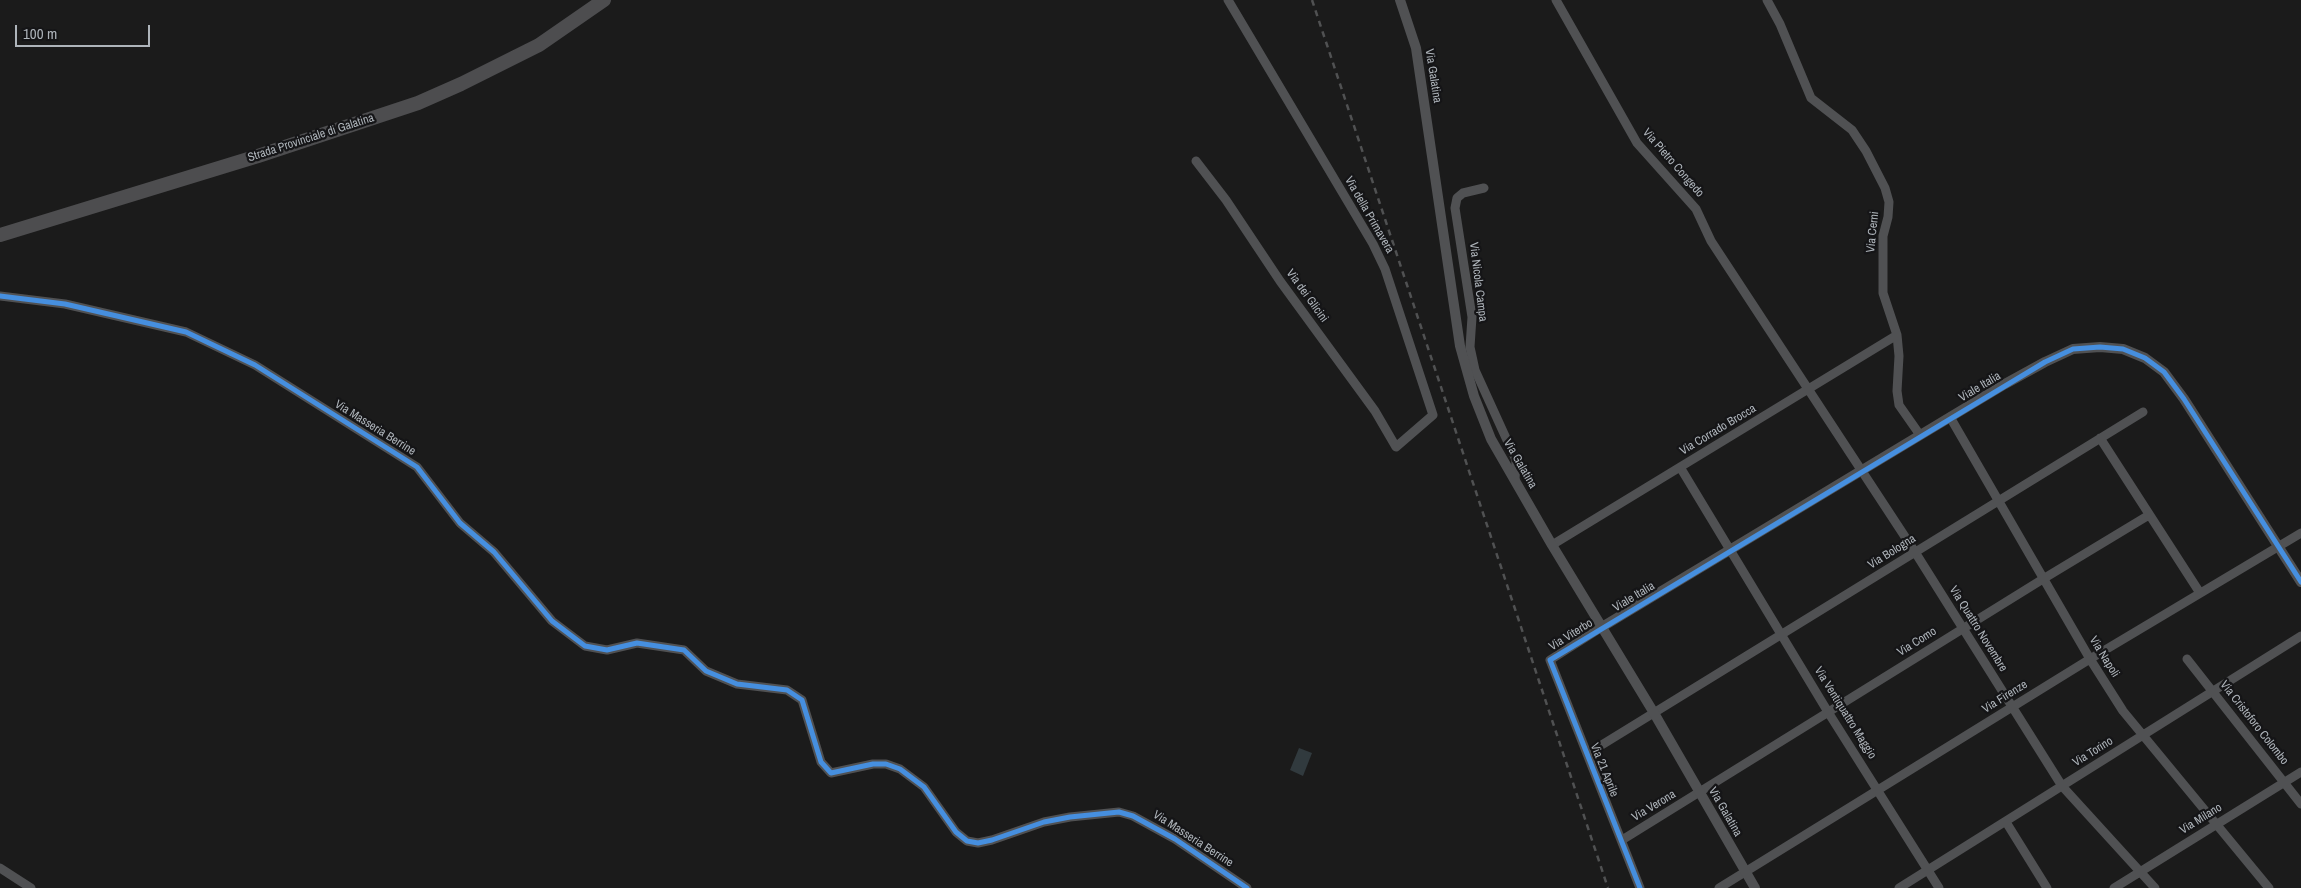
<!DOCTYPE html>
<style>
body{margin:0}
#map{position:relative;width:2301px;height:888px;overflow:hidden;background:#1b1b1b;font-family:"Archivo Narrow",sans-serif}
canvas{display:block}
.scale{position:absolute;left:15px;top:25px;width:135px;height:22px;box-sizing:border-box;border:2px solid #aeb4ba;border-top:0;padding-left:6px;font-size:15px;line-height:18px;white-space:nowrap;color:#aeb4ba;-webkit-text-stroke:4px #151517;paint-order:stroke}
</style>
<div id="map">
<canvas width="2301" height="888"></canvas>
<div class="scale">100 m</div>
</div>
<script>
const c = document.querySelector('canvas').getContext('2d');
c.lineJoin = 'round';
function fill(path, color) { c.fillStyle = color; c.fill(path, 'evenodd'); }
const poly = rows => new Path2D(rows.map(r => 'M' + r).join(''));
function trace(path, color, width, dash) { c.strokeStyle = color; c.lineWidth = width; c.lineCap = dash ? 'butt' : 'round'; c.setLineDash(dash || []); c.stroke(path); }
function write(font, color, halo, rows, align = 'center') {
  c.font = font + ' "Archivo Narrow",sans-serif'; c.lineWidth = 4.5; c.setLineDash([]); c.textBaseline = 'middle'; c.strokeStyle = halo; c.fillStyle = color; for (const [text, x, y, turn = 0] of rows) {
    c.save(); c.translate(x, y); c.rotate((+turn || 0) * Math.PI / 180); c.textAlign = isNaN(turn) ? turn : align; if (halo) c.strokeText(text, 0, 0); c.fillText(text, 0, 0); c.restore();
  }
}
const water = poly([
 [1299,748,1312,753,1303,776,1290,770]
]);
const minor = poly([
 [1556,0,1637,143,1696,209,1711,241,1915,552,2062,786,2155,888],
 [1767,0,1780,24,1811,98,1852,130,1866,151,1885,188,1889,202,1888,217,1883,236,1883,293,1897,335,1899,356,1897,391,1899,405,1920,435],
 [1196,161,1226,200,1280,281,1375,411,1396,447,1433,415,1385,269,1373,244,1228,0],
 [1484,188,1463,193,1457,198,1455,208,1472,317,1470,347,1475,370,1516,460,1515,480],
 [0,296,65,304,186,332,255,365,417,467,460,523,494,552,552,621,585,646,607,650,637,643,684,650,706,671,737,684,787,690,802,700,821,762,831,773,873,764,886,764,900,769,924,787,956,832,967,841,978,843,992,840,1044,822,1070,817,1119,812,1133,816,1175,839,1247,888],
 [1950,417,2090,659,2123,711,2269,888],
 [2100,438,2200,593],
 [1680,467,1828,712,1939,888],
 [1552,545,1897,335],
 [1602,627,1550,660,1640,888],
 [2187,659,2301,804],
 [1587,754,2143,412],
 [2006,822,2047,888],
 [1622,840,2043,579,2149,515],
 [0,868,31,888],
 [1719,888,2090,659,2301,533],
 [1899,888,2301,636],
 [2114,888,2301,772]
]);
const tertiary = poly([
 [1400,0,1416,48,1460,346,1474,396,1491,439,1552,545,1654,713,1755,888],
 [1602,627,2005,384,2045,362,2073,349,2100,347,2123,349,2145,358,2164,372,2184,399,2301,582]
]);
const primary = poly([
 [0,235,258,156,418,103,461,84,539,45,604,0]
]);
const rail = poly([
 [1312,0,1608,888]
]);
const cycleway = poly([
 [0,296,65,304,186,332,255,365,417,467,460,523,494,552,552,621,585,646,607,650,637,643,684,650,706,671,737,684,787,690,802,700,821,762,831,773,873,764,886,764,900,769,924,787,956,832,967,841,978,843,992,840,1044,822,1070,817,1119,812,1133,816,1175,839,1247,888],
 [1640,888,1550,660,2045,362,2073,349,2100,347,2123,349,2145,358,2164,372,2184,399,2301,582]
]);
const streetNames = [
 ["Via Galatina",1433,76,81],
 ["Strada Provinciale di Galatina",311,138,-18],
 ["Via Pietro Congedo",1673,163,49],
 ["Via della Primavera",1369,215,60],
 ["Via Cerni",1873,232,-84],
 ["Via Nicola Campa",1478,282,83],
 ["Via dei Glicini",1307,296,54],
 ["Viale Italia",1980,387,-31],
 ["Via Masseria Berrine",375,428,32],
 ["Via Corrado Brocca",1718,430,-31],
 ["Via Galatina",1520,464,60],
 ["Via Bologna",1892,552,-32],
 ["Viale Italia",1634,597,-31],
 ["Via Quattro Novembre",1978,629,58],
 ["Via Viterbo",1571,635,-32],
 ["Via Como",1917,642,-32],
 ["Via Napoli",2104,657,58],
 ["Via Firenze",2005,697,-32],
 ["Via Ventiquattro Maggio",1845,713,58],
 ["Via Cristoforo Colombo",2254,723,52],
 ["Via Torino",2093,752,-32],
 ["Via 21 Aprile",1604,770,68],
 ["Via Verona",1654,806,-31],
 ["Via Galatina",1725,812,60],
 ["Via Milano",2201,819,-32],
 ["Via Masseria Berrine",1193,839,33]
];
fill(water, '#313a3e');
trace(minor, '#505153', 9);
trace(tertiary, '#505153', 10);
trace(primary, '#4d4d4f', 14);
trace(rail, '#505152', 2.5, [6, 5]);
trace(cycleway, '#468fdf', 5);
write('12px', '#aeb4ba', '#151517', streetNames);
</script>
